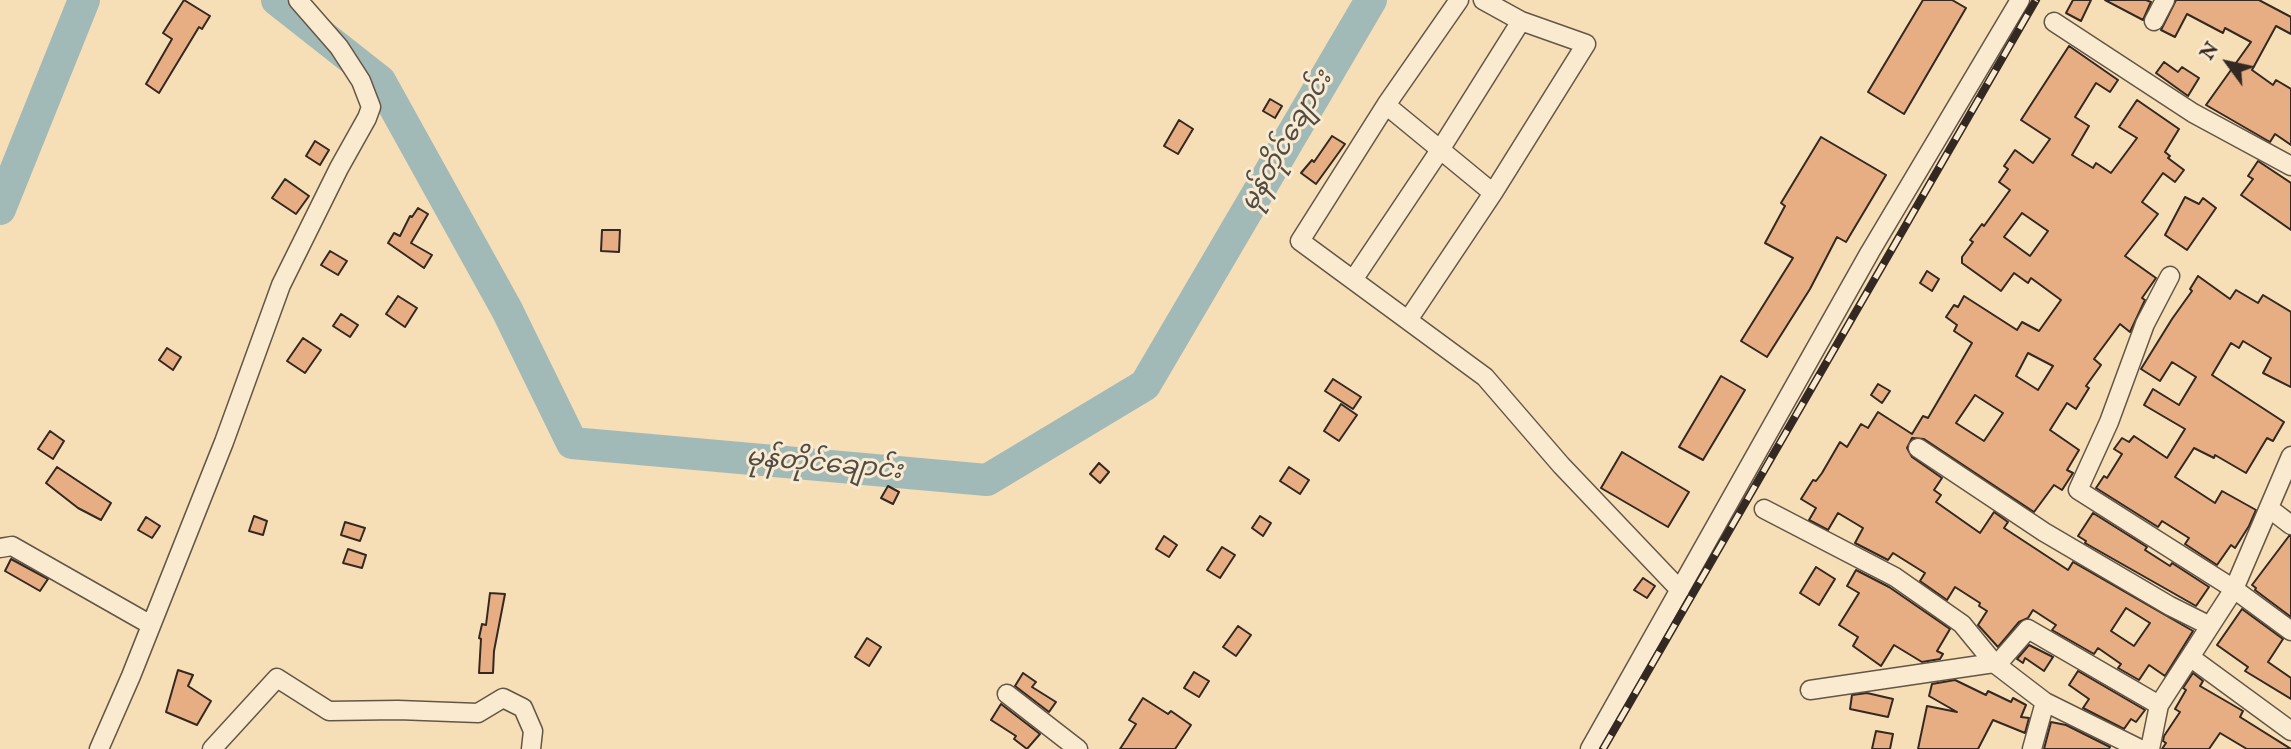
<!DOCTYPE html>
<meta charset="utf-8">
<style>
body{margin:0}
#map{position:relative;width:2291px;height:749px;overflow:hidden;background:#f6deb6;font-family:"IM FELL English",serif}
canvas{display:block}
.north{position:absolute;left:2193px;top:28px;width:70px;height:70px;-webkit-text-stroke:5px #f9ead0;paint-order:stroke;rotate:303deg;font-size:19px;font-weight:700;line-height:28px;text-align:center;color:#342822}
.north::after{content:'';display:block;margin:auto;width:24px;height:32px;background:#342822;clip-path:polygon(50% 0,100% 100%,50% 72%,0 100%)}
</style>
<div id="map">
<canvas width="2291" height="749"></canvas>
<div class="north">N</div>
</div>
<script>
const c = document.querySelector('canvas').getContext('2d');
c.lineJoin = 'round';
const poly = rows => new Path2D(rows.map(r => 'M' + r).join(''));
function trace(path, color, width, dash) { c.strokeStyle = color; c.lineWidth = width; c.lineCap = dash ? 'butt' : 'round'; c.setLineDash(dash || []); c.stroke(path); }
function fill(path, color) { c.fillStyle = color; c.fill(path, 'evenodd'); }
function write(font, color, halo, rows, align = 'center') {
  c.font = font + ' "IM FELL English","Noto Sans Myanmar",serif'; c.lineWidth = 6; c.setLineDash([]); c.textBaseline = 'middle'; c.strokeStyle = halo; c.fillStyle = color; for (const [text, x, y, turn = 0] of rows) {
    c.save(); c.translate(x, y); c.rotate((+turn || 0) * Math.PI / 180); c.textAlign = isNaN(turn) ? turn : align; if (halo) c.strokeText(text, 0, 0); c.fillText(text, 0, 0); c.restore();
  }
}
const river = poly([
 [277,0,380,81,507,310,572,443,987,480,1145,385,1371,0],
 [0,209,84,0]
]);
const building = poly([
 [184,0,210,16,202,29,199,27,159,93,146,84,172,39,163,33,184,0],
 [1923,0,1952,0,1966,8,1904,114,1868,92,1923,0],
 [2073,0,2091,0,2081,21,2066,13,2073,0],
 [2105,0,2146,0,2151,2,2143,20,2105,0],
 [2176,0,2259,0,2291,17,2291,34,2276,26,2252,70,2273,85,2276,80,2291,89,2291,145,2275,134,2270,142,2206,105,2251,42,2225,28,2223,33,2187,14,2175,37,2161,30,2176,0],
 [2069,46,2118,80,2110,92,2096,83,2075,117,2089,126,2072,155,2093,168,2096,163,2111,173,2137,138,2119,127,2137,100,2179,129,2165,152,2170,156,2168,158,2184,170,2175,182,2163,173,2142,202,2158,214,2125,256,2156,278,2142,298,2145,300,2130,332,2120,324,2094,359,2101,365,2086,386,2089,388,2076,409,2067,403,2050,430,2079,450,2067,470,2073,473,2062,490,2054,485,2034,512,1924,439,1912,438,1907,448,1912,457,1942,478,1934,490,1941,495,1936,502,1980,533,1994,512,2008,522,2004,528,2068,570,2073,562,2193,631,2165,676,2149,665,2139,680,2118,668,2121,664,2098,648,2094,654,2052,630,2056,625,2033,610,2028,618,2019,622,1998,647,1978,625,1987,611,1979,606,1980,603,1955,587,1947,600,1920,581,1925,573,1893,553,1888,560,1855,543,1863,528,1838,513,1828,530,1809,520,1816,508,1801,499,1813,480,1816,481,1822,473,1840,442,1847,447,1861,424,1868,428,1878,412,1912,434,1923,416,1928,418,1972,343,1954,331,1957,325,1946,317,1954,305,1958,307,1964,296,2017,330,2022,322,2039,331,2061,300,2031,278,2028,283,2014,273,2001,291,1962,263,1962,257,1973,242,1970,240,1982,224,1984,226,2010,190,1999,182,2008,169,2004,166,2015,150,2033,163,2050,139,2021,120,2069,46],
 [2022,213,2048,231,2030,256,2004,237,2022,213],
 [2028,353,2053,366,2038,390,2016,376,2028,353],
 [1975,395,2003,413,1984,441,1956,423,1975,395],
 [2126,608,2150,623,2134,646,2111,631,2126,608],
 [2164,62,2178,72,2182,67,2199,78,2188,96,2156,73,2164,62],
 [1270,99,1282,106,1275,118,1263,111,1270,99],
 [1179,120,1193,129,1178,154,1164,146,1179,120],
 [1332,136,1345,144,1316,184,1301,173,1312,160,1314,162,1332,136],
 [1821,137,1886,175,1846,242,1837,237,1810,289,1767,357,1741,341,1793,258,1765,243,1785,206,1781,203,1821,137],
 [315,141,329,150,320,165,306,156,315,141],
 [2258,161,2291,183,2291,230,2241,195,2253,179,2248,176,2258,161],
 [285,179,309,196,296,214,272,198,285,179],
 [2185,197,2199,204,2203,198,2216,208,2187,250,2165,235,2185,197],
 [418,208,428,214,411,243,432,255,424,268,388,243,394,233,400,236,410,216,412,217,418,208],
 [602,230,620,230,619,252,601,251,602,230],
 [330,251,347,261,338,275,321,265,330,251],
 [1927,271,1939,279,1932,291,1920,283,1927,271],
 [2198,276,2230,299,2236,290,2258,303,2263,295,2291,312,2291,387,2263,373,2271,358,2243,341,2239,348,2231,343,2212,375,2284,422,2273,441,2267,438,2246,473,2215,455,2214,458,2194,448,2175,477,2215,503,2222,491,2256,510,2249,526,2235,548,2231,545,2217,565,2185,544,2189,538,2162,521,2158,527,2096,488,2104,476,2107,478,2122,454,2114,449,2122,438,2129,442,2134,436,2167,458,2185,429,2144,405,2153,389,2179,405,2196,377,2172,362,2160,381,2141,369,2172,319,2192,291,2190,289,2198,276],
 [398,296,417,308,405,327,386,314,398,296],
 [341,314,358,325,350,337,333,326,341,314],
 [303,338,321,350,305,373,287,361,303,338],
 [167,348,181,357,173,370,159,360,167,348],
 [1721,376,1745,390,1703,460,1679,447,1721,376],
 [1333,379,1361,397,1353,409,1325,391,1333,379],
 [1878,384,1890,391,1882,403,1871,395,1878,384],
 [1341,404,1357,415,1339,441,1324,431,1341,404],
 [50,431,64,441,53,459,38,449,50,431],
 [1622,452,1689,492,1668,527,1601,488,1622,452],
 [1099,463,1109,472,1100,483,1090,474,1099,463],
 [57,467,111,503,101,520,78,508,46,483,57,467],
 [1289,467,1309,480,1300,494,1280,481,1289,467],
 [888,486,899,492,893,504,881,498,888,486],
 [2093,513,2147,547,2145,550,2170,566,2172,563,2209,587,2196,606,2085,543,2086,541,2078,536,2093,513],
 [254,516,267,521,263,535,249,531,254,516],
 [1260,516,1271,523,1263,536,1252,528,1260,516],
 [146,517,160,526,152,538,138,530,146,517],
 [345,522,365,528,360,541,341,535,345,522],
 [1164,536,1177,545,1169,557,1156,549,1164,536],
 [2289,536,2291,536,2291,617,2255,590,2256,588,2252,585,2289,536],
 [1222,547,1235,555,1220,578,1207,570,1222,547],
 [348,549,366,555,362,568,343,563,348,549],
 [11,559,48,579,40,591,5,571,11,559],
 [1816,567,1835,579,1819,605,1800,593,1816,567],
 [1856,570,1889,587,1950,629,1937,651,1943,654,1940,659,1922,662,1894,645,1881,666,1853,646,1858,637,1839,625,1859,593,1847,586,1856,570],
 [1643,578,1655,586,1647,598,1634,590,1643,578],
 [490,593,505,594,494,651,493,673,479,673,481,639,479,638,482,624,486,625,490,593],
 [2242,609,2283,639,2268,662,2291,678,2291,699,2245,671,2248,667,2217,645,2242,609],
 [1238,626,1251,635,1236,656,1223,647,1238,626],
 [867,638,881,647,869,666,855,657,867,638],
 [2029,645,2053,657,2044,671,2025,658,2023,663,2017,659,2029,645],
 [178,670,193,675,188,686,211,701,197,725,166,712,178,670],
 [2078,671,2145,710,2136,722,2131,719,2124,729,2083,708,2089,699,2069,685,2078,671],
 [1194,672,1209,681,1199,697,1184,688,1194,672],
 [1023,673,1036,682,1032,687,1056,702,1049,712,1015,686,1023,673],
 [2193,673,2203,681,2200,686,2243,711,2240,717,2291,749,2247,749,2220,733,2209,749,2162,749,2166,743,2163,741,2164,736,2180,712,2175,709,2186,690,2183,688,2193,673],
 [1955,680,1986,695,1988,691,2011,702,2013,698,2026,705,2021,717,2029,718,2025,733,1993,720,1978,749,1918,749,1927,706,1957,712,1929,696,1932,684,1955,680],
 [1867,693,1893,699,1888,717,1850,709,1852,695,1867,693],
 [1143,698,1168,714,1171,711,1191,725,1175,749,1120,749,1136,724,1129,720,1143,698],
 [1001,704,1040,734,1027,749,1014,739,1016,736,991,720,1001,704],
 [2051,722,2066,725,2110,747,2109,749,2044,749,2051,722],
 [1876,731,1893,734,1890,749,1872,749,1876,731]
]);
const minor = poly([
 [1459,0,1386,105,1300,241,1485,377,1561,465,1680,590],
 [1483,0,1521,21,1586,44,1493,193],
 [2154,21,2165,0],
 [2054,22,2193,113,2291,166],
 [1386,105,1493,193,1408,320],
 [2170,276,2145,324,2109,422,2078,490,2234,589,2291,631],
 [1353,280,1440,150,1521,21],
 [1918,448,2044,532,2170,606,2210,626],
 [1764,509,1895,577,1962,624,1994,663,2045,702,2140,749],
 [2270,509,2291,525],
 [0,548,12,546,151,625],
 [2190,657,2291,731],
 [1810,690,1994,663,2001,660,2028,629,2159,705],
 [1007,694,1078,749],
 [99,749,131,676,224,442,281,285,339,168,367,118,371,107,361,81,339,47,298,0],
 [212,749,277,678,329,711,398,710,478,713,503,698,523,708,533,731,531,749],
 [1590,749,1870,252,2020,0],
 [2032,749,2045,702],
 [2150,749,2159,705,2234,589,2291,456]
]);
const rail = poly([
 [1603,749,2036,0]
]);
const waterNames = [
 ["မုန်တိုင်ချောင်း",1288,142,-60],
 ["မုန်တိုင်ချောင်း",824,466,5]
];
trace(river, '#a1bab8', 32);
fill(building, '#e7ae83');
trace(building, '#342822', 2);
trace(minor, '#645647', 21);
trace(minor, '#f9ead0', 18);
trace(rail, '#342822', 8);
trace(rail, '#f9ead0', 5, [16]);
write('italic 26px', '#4f4c48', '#f9ead0', waterNames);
</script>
